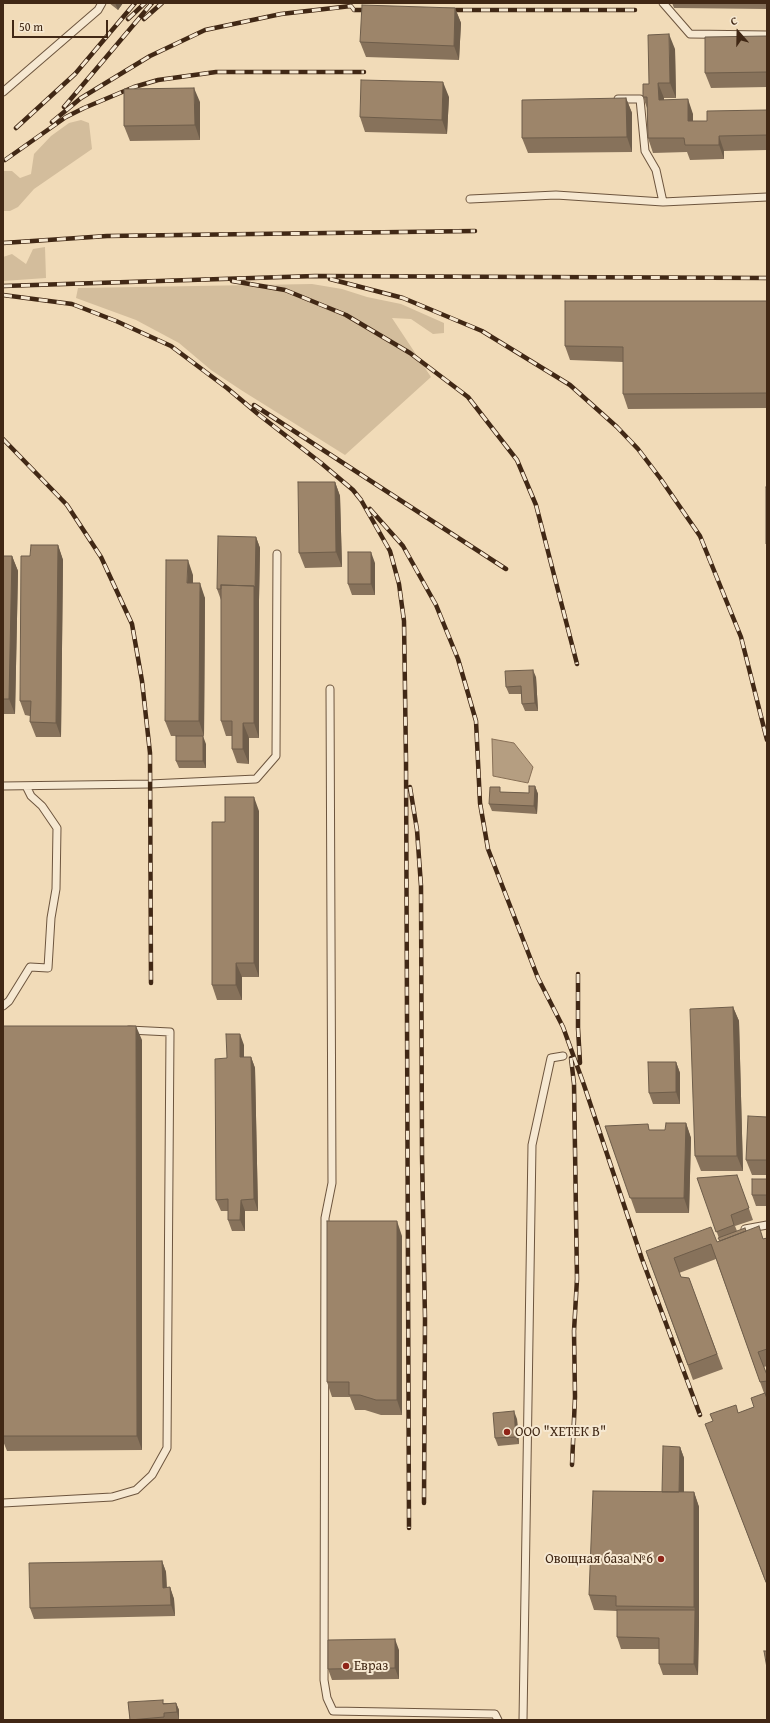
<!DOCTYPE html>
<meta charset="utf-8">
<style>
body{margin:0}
#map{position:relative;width:770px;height:1723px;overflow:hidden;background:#f1dbb8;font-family:"Gentium Book Plus",serif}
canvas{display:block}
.frame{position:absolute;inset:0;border:4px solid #412815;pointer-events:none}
.north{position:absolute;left:718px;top:12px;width:40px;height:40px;-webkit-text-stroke:3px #f6e8d1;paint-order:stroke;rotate:340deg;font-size:11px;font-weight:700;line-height:16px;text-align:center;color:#412815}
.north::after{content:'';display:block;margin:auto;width:14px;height:18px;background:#412815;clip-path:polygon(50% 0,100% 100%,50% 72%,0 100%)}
.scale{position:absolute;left:12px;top:20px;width:96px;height:18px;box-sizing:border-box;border:2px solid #412815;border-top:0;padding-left:5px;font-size:12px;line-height:14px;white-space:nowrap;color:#412815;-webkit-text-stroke:3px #f6e8d1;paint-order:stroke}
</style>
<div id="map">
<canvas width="770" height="1723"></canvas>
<div class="frame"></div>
<div class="north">С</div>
<div class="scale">50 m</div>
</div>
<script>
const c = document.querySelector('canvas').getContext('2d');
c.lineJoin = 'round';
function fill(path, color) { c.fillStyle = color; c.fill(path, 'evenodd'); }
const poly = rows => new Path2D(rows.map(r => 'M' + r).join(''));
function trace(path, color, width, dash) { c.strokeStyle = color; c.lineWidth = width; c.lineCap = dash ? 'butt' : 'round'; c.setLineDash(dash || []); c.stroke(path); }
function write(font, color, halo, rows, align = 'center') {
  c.font = font + ' "Gentium Book Plus",serif'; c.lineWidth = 4; c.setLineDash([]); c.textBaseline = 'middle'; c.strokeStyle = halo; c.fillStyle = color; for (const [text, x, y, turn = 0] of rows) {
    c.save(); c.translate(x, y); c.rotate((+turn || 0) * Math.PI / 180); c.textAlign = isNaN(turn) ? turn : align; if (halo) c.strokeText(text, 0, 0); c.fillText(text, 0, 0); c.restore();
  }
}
const green = poly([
 [81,120,89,123,92,149,34,189,18,207,10,211,3,211,3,171,12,171,20,178,31,174,34,154,51,136,69,123],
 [45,247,46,278,3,281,3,257,12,254,26,264,33,249],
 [312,284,342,289,367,297,401,304,444,323,444,333,433,334,411,319,392,318,431,377,345,455,241,390,211,370,179,343,136,320,76,298,78,288]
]);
const water = poly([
 [492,739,514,743,533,767,528,783,493,776,492,739]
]);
const service = poly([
 [663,3,690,34,767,35],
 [3,92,98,10,102,3],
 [618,99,640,99,645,151,656,170,663,202],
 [470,199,556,195,663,202,767,197],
 [330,689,332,1183,325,1218,324,1680,327,1698,333,1711,495,1714,498,1720],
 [3,786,150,784,256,779,276,756,277,554],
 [3,1006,9,1001,30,967,48,968,51,918,56,889,57,828,42,806,31,796,26,786],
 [745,1229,767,1225],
 [3,1503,112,1497,136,1490,152,1475,167,1448,170,1032,129,1030],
 [523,1720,532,1145,551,1058,563,1056]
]);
const rail = poly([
 [445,10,635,10],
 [128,19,145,3],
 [144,19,162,3],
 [64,107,152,3],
 [52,122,81,98,150,56,205,30,281,14,351,6,354,10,373,10],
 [16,128,75,74,135,3],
 [5,160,66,117,84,108,134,87,158,80,216,72,364,72],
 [3,243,107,236,475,231],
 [330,279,403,298,482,331,570,385,617,427,638,449,660,478,700,536,741,637,767,740],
 [232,281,285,290,346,315,410,353,468,397,517,460,536,505,577,664],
 [3,286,315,276,767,278],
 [3,295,72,304,116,321,171,346,227,388,258,414,321,463,353,490,361,500,390,551,399,584,404,621,406,760,409,1528],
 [254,405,506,569],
 [3,439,67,505,101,557,132,624,142,681,150,753,151,983],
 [370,509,403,546,436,605,458,659,476,721,480,803,488,849,538,978,563,1027,584,1085,642,1259,700,1415],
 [410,787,417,830,421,886,422,1155,425,1319,424,1503],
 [578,974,578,1028,580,1063],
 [571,1058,574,1084,577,1279,574,1331,575,1397,572,1465]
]);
const wall = poly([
 [109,3,123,3,118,10],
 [373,3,417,3,374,4],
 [672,3,767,3,767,9,674,8],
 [455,8,461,23,459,60,366,57,360,42],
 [767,36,767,87,711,88,705,73],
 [675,49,676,98,664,98,664,100,693,114,693,121,707,121,767,110,767,150,724,151,724,159,690,160,687,152,653,153,648,138,647,108,643,97,649,84],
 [449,97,447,134,365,132,360,117],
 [626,98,632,113,632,152,528,153,522,138],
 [200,102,200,140,130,141,124,126],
 [767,301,767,408,628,409,623,394,623,362,570,360,565,346],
 [335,482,340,496,342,567,305,568,299,553],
 [256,537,260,548,259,600,259,738,249,738,249,764,237,763,232,749,232,736,226,736,221,721,221,600,217,589],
 [58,545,63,560,61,737,36,737,30,722,30,716,25,715,20,701,30,556],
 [3,554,4,556,12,556,18,571,15,714,3,714],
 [375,563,375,595,352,595,348,584],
 [193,575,193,583,205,598,204,736,171,736,165,721],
 [536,677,538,711,525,711,522,704,521,694,509,694,506,687],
 [206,744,206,768,179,768,176,761],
 [535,786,538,794,537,814,492,811,489,804,502,792,529,793],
 [259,811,259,977,242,977,242,1000,217,1000,212,985,225,822],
 [733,1007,739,1021,743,1171,701,1171,695,1156],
 [3,1026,142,1040,142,1450,7,1451,3,1441],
 [244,1045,244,1057,251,1057,255,1068,258,1211,245,1211,245,1231,232,1231,228,1220,228,1211,221,1211,216,1200,227,1058],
 [676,1062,680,1073,680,1104,653,1104,649,1093],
 [767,1117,767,1175,752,1175,746,1160],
 [686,1123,691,1138,689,1213,636,1213,605,1126,650,1130,665,1130],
 [737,1175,753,1220,735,1226,737,1231,746,1231,763,1239,767,1238,767,1366,764,1367,767,1375,767,1396,766,1397,767,1399,767,1586,711,1438,738,1413,754,1407,764,1393,716,1259,679,1273,681,1277,689,1278,723,1369,693,1380,646,1251,717,1242,720,1241,697,1178],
 [767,1179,767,1206,756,1206,752,1195],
 [402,1236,402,1415,381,1415,365,1410,355,1410,350,1397,332,1397,327,1382],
 [517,1419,519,1444,498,1446,495,1438],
 [680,1447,684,1458,684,1492,694,1492,699,1507,699,1621,698,1675,663,1675,659,1664,659,1649,621,1649,617,1637,617,1611,594,1610,589,1595,662,1492],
 [162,1561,166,1572,167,1588,170,1587,174,1599,175,1616,34,1619,30,1608],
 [399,1650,399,1679,332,1680,328,1669],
 [128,1702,164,1703,176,1703,179,1710,179,1720,130,1720]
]);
const shadedWall = poly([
 [115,3,123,3,118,10],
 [455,8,461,23,459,60,454,46],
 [669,34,675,49,676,98,670,83],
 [443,82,449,97,447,134,442,120],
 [658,83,664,98,664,114,659,100],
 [194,88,200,102,200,140,195,125],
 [626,98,632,113,632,152,627,137],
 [688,99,693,114,693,136,688,121],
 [719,136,724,151,724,159,719,145],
 [335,482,340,496,342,567,336,552],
 [256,537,260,548,259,600,259,738,254,723,254,586],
 [58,545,63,560,61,737,56,723],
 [371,552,375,563,375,595,371,584],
 [12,556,18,571,15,714,9,699],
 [188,560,193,575,193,598,187,583],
 [200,583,205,598,204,736,199,721],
 [533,670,536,677,538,711,535,703],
 [243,723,249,738,249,764,243,749],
 [203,736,206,744,206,768,203,761],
 [535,786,538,794,537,814,534,806],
 [254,797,259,811,259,977,254,963],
 [236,963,242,977,242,1000,236,985],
 [733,1007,739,1021,743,1171,737,1156],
 [136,1026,142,1040,142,1450,137,1436],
 [240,1034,244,1045,244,1068,240,1057],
 [251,1057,255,1068,258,1211,254,1199],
 [676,1062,680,1073,680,1104,676,1092],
 [686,1123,691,1138,689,1213,684,1198],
 [241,1200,245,1211,245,1231,240,1220],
 [397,1221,402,1236,402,1415,397,1400],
 [514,1411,517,1419,519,1444,516,1437],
 [680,1447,684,1458,684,1507,679,1496],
 [694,1492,699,1507,699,1621,698,1675,694,1664,695,1610,694,1607],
 [162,1561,166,1572,167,1599,163,1588],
 [170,1587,174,1599,175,1616,171,1605],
 [395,1639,399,1650,399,1679,395,1668],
 [176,1703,179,1710,179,1720,177,1712]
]);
const building = poly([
 [362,5,455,8,454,46,360,42,362,5],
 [669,34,670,83,658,83,659,100,688,99,688,121,707,121,707,111,767,110,767,135,719,136,719,145,685,145,684,138,648,138,647,97,643,97,643,84,649,84,648,35,669,34],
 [767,36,767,72,705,73,705,37,767,36],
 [361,80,443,82,442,120,360,117,361,80],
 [194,88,195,125,124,126,124,89,194,88],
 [626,98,627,137,522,138,522,100,626,98],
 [565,301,767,301,767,393,623,394,623,347,565,346,565,301],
 [298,482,335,482,336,552,299,553,298,482],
 [766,487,767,487,767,544,766,544,766,487],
 [218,536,256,537,255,589,254,586,221,585,221,589,217,589,218,536],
 [31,545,58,545,56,723,30,722,31,701,20,701,21,556,30,556,31,545],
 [348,552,371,552,371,584,348,584,348,552],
 [3,556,12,556,9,699,3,699,3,556],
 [166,560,188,560,187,583,200,583,199,721,165,721,166,560],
 [221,585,254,586,254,723,243,723,243,749,232,749,232,721,221,721,221,585],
 [533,670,535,703,522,704,521,686,506,687,505,671,533,670],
 [176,736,203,736,203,761,176,761,176,736],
 [529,786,535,786,534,806,489,804,490,787,500,787,500,792,529,793,529,786],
 [225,797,254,797,254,963,236,963,236,985,212,985,212,822,225,822,225,797],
 [733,1007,737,1156,695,1156,690,1009,733,1007],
 [3,1026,136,1026,137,1436,3,1436,3,1026],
 [226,1034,240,1034,240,1057,251,1057,254,1199,241,1200,240,1220,228,1220,228,1199,216,1200,215,1059,227,1058,226,1034],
 [648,1062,676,1062,676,1092,649,1093,648,1062],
 [748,1116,767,1117,767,1160,746,1160,748,1116],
 [666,1123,686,1123,684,1198,630,1198,605,1126,648,1124,649,1130,665,1130,666,1123],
 [737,1175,749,1208,731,1215,734,1225,716,1232,697,1178,737,1175],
 [752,1179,767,1179,767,1195,752,1195,752,1179],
 [327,1221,397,1221,397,1400,376,1400,360,1395,349,1395,349,1382,327,1382,327,1221],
 [759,1226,763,1239,767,1238,767,1349,758,1352,767,1375,767,1381,760,1382,711,1244,674,1258,681,1277,689,1278,717,1354,688,1365,646,1251,711,1227,717,1242,759,1226],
 [745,1228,746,1231,720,1241,718,1238,745,1228],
 [765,1393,767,1399,767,1582,766,1582,705,1424,713,1421,710,1414,736,1405,738,1413,754,1407,751,1398,765,1393],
 [514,1411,516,1437,495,1438,493,1413,514,1411],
 [663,1446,680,1447,679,1492,662,1492,663,1446],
 [593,1491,694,1492,694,1607,616,1606,616,1596,589,1595,593,1491],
 [162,1561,163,1588,170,1587,171,1605,30,1608,29,1563,162,1561],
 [617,1610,695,1610,694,1664,659,1664,659,1638,617,1637,617,1610],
 [395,1639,395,1668,328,1669,328,1640,395,1639],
 [764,1651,767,1651,767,1668,764,1651],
 [163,1700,163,1704,176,1703,177,1712,164,1713,164,1717,130,1720,128,1702,163,1700]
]);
const markers = [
 [507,1432,4,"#8f2418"],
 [661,1559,4,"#8f2418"],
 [346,1666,4,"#8f2418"]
];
const poiNames = [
 ["ООО \"ХЕТЕК В\"",515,1432],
 ["Овощная база №6",653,1559,"right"],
 ["Евраз",354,1666]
];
fill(green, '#d3bd9c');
fill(water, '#b59e81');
trace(water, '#876f56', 1);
trace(service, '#6d553e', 9);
trace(service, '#f6e8d1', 7);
trace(rail, '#412815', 4.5);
trace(rail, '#f6e8d1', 3, [9]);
fill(wall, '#87725b');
fill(shadedWall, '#6e5d4a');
fill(building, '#9d856a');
trace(building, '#6e5d4a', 1);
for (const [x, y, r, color] of markers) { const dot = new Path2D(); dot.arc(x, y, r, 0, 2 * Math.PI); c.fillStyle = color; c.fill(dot); trace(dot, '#f6e8d1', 1.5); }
write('14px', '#412815', '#f6e8d1', poiNames, 'left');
</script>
